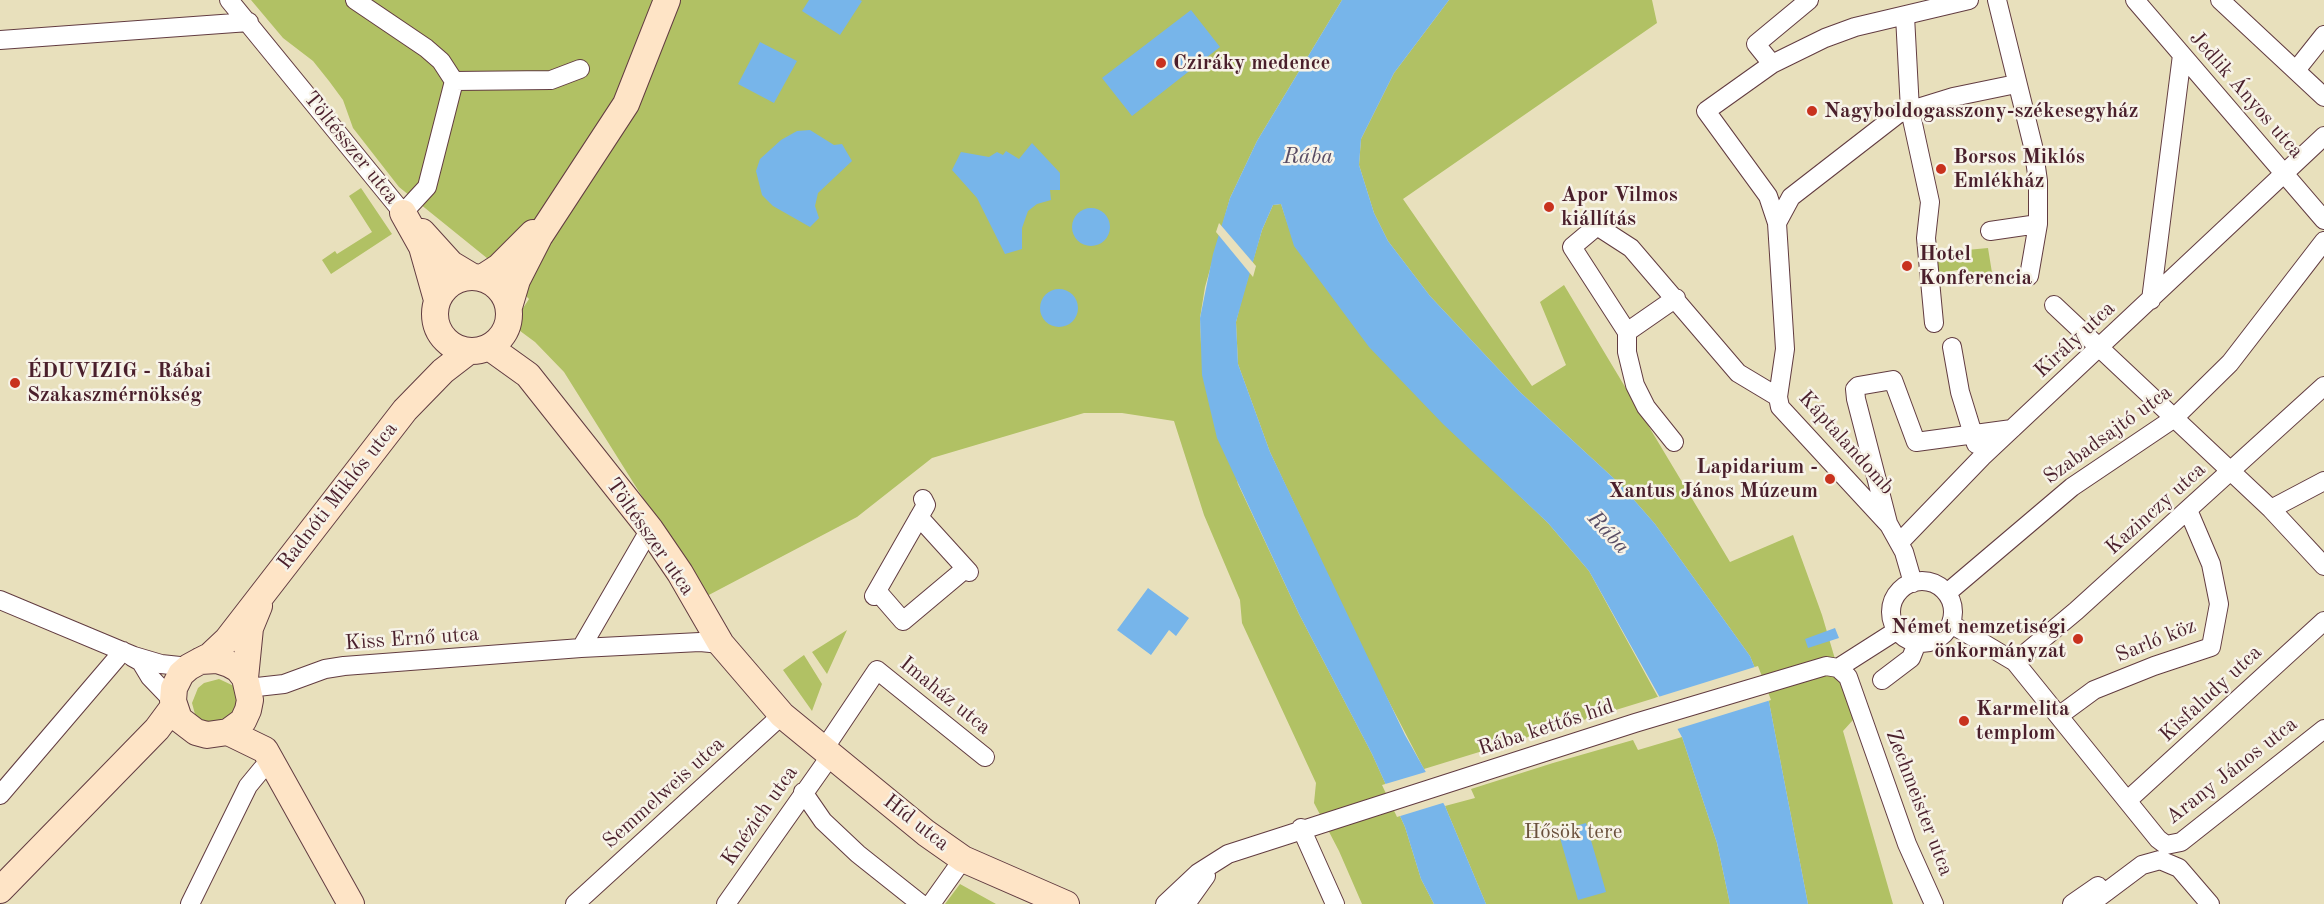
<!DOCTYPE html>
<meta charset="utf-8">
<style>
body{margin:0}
canvas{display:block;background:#e8e0bc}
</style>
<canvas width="2324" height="904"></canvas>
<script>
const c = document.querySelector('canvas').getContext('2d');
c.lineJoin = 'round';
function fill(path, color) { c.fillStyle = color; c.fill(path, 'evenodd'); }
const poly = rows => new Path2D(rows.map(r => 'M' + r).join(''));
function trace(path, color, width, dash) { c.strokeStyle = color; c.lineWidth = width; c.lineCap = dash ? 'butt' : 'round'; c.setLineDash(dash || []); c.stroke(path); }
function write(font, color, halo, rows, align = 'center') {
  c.font = font + ' "Old Standard TT",serif'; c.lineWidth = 5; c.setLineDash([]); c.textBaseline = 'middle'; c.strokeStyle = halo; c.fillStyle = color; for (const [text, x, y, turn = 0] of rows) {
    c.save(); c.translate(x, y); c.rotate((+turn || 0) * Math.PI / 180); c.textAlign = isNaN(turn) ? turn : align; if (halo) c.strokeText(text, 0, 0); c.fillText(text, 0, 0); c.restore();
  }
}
const green = poly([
 [251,0,1342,0,1257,141,1230,198,1205,287,1200,318,1201,344,1238,484,1299,614,1372,754,1405,827,1421,879,1434,904,1362,904,1339,851,1314,803,1316,783,1242,623,1240,600,1204,515,1174,421,1122,413,1084,413,932,458,857,517,705,597,564,372,535,342,512,325,529,299,498,267,399,187,353,128,343,100,329,81,313,61,283,38],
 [1449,0,1652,0,1657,23,1403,199,1532,386,1566,365,1540,302,1564,285,1730,562,1793,535,1822,615,1853,720,1843,731,1893,904,1808,904,1769,702,1750,656,1655,524,1621,485,1520,392,1430,296,1388,241,1374,213,1359,165,1361,139,1394,73],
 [361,188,392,234,331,274,322,260,335,251,337,254,372,232,349,196],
 [1281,204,1295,246,1498,475,1548,523,1589,571,1658,697,1424,769,1372,669,1270,452,1238,364,1236,322,1242,298,1262,230,1273,205],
 [1988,248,1993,279,1959,283,1958,270,1932,274,1932,260,1956,251],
 [847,630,827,674,812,652],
 [804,655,822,684,812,711,783,670],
 [219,679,234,686,242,709,218,729,196,718,192,703,198,688,204,683],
 [1682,737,1717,843,1730,904,1486,904,1445,806,1475,798,1471,789,1553,763,1633,740,1638,750],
 [960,884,996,904,945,904]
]);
const water = poly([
 [809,0,860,0,862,1,840,35,802,11],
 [1342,0,1449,0,1394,73,1361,139,1359,165,1374,213,1388,241,1430,296,1520,392,1621,485,1655,524,1750,656,1769,702,1808,904,1730,904,1717,843,1682,737,1589,571,1548,523,1443,424,1369,347,1294,246,1281,204,1273,205,1262,230,1236,322,1238,364,1270,452,1405,735,1445,806,1486,904,1434,904,1421,879,1405,827,1372,754,1299,614,1217,438,1202,375,1200,318,1213,254,1230,198,1257,141],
 [1191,10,1220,47,1132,116,1102,78],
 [760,42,797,61,774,103,738,84],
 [810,130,834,145,842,144,852,161,818,193,815,206,819,218,810,227,773,206,762,195,756,171,760,159,781,140,797,131],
 [1032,143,1060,173,1060,190,1050,190,1051,200,1037,204,1028,211,1022,228,1022,249,1005,254,977,198,952,170,961,152,989,157,997,152,1003,155,1006,151,1019,159],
 '1072 227a19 19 0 1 1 38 0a19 19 0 1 1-38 0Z',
 '1040 308a19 19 0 1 1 38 0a19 19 0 1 1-38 0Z',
 [1148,588,1189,618,1176,636,1169,630,1151,655,1117,630],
 [1835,628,1839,638,1808,648,1805,639],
 [1586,823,1606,892,1578,900,1558,831]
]);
const pier = poly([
 [1219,223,1256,266,1253,277,1216,232],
 [1758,666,1771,700,1674,730,1655,698],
 [1429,771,1446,802,1397,817,1382,785]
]);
const street = poly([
 [229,0,403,213,427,187,454,81,441,61,426,48,355,0],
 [1997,0,2033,146,2038,181,2038,224,2029,276],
 [2135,0,2324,220],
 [2220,0,2324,97],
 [1905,16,1910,110,1930,202,1926,238,1934,323],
 [0,40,249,22],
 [1772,64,1756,44,1809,0],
 [2297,69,2324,35],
 [454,81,551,80,580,69],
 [1777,223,1791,197,1898,114,1953,97,2016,84],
 [1990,231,2038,224],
 [2151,300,2182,55],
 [2054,305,2271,509,2324,566],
 [1627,332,1676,298],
 [1952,347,1960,392,1976,444],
 [1674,442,1646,407,1635,385,1627,352,1627,332,1572,247,1597,226,1631,248,1738,373,1778,397],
 [2271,509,2324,481],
 [919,517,969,572],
 [1888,523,1856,399,1855,389,1858,386,1893,380,1916,442,2012,429],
 [1900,542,1982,457,2324,136],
 '1891 612a31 31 0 1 1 62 0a31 31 0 1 1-62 0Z',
 [1913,583,1904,552,1889,525,1780,407,1778,397,1785,349,1777,223,1768,196,1706,111,1772,64,1825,38,1855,27,1969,0],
 [877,591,903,621,965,569],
 [1947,593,2072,487,2173,419,2230,363,2324,241],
 [874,596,926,505,923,499],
 [0,600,134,656,161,664,189,667],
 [1951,624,2015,662,2158,839,2166,845,2181,842,2324,729],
 [581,648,650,529],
 [132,657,141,662,150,677,173,701],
 [2015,662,2076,611,2324,386],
 [1838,668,1896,631],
 [1882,680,1911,658,1917,643],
 [248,688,284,684,325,669,344,666,581,648,700,642,721,644],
 [2060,715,2094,690,2154,666,2211,647,2219,604,2211,564,2188,510],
 [824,749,877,670,985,757],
 [803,792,823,821,858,854,921,904],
 [0,795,123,651],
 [2128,800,2324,621],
 [1301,828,1335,904],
 [190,904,248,786,262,769,274,766],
 [575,904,782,715],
 [726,904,831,755],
 [931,904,963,859],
 [1165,904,1198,873,1228,854,1635,723,1826,666,1838,668,1848,677,1907,844,1934,904],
 [1186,904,1206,876],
 [2072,904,2098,886],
 [2090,904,2142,865,2160,860,2179,868,2210,904]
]);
const secondary = poly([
 [403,213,422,247,437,300],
 [422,232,451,264,471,276],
 '435 314a37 37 0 1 1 74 0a37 37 0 1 1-74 0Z',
 [482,278,499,267,533,233],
 [509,307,517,280,539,237,626,104,667,0],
 [489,347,528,375,650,529,680,573,721,644,782,715,926,833,963,859,1066,904],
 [200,661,217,660,229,664,238,669,245,678,250,700,248,710,243,721,228,732,207,735,196,732,179,719,173,701,174,688,181,674,189,667,200,661,210,656,227,640,405,410,443,371,469,351],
 [245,678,250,628,259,606],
 [228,732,265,750,351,904],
 [0,890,157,729,174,706]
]);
const markers = [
 [1161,63,6,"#c8321e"],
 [1812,111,6,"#c8321e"],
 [1941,169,6,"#c8321e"],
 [1549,207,6,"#c8321e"],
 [1907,266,6,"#c8321e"],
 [15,383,6,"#c8321e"],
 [1830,479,6,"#c8321e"],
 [2078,639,6,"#c8321e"],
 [1964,721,6,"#c8321e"]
];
const poiNames = [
 ["Cziráky medence",1173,63],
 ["Nagyboldogasszony-székesegyház",1824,111],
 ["Borsos Miklós",1953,157],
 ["Emlékház",1953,181],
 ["Apor Vilmos",1561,195],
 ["kiállítás",1561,219],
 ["Hotel",1919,254],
 ["Konferencia",1919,278],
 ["ÉDUVIZIG - Rábai",27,371],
 ["Szakaszmérnökség",27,395],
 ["Lapidarium -",1818,467,"right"],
 ["Xantus János Múzeum",1818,491,"right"],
 ["Német nemzetiségi",2066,627,"right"],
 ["önkormányzat",2066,651,"right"],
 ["Karmelita",1976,709],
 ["templom",1976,733]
];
const streetNames = [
 ["Jedlik Ányos utca",2246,95,49],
 ["Töltésszer utca",351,148,51],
 ["Király utca",2075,340,-43],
 ["Szabadsajtó utca",2108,435,-36],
 ["Káptalandomb",1846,443,48],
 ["Radnóti Miklós utca",338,496,-52],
 ["Kazinczy utca",2156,509,-42],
 ["Töltésszer utca",650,537,55],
 ["Kiss Ernő utca",412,639,-4],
 ["Sarló köz",2156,641,-22],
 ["Kisfaludy utca",2211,694,-43],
 ["Imaház utca",945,696,39],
 ["Rába kettős híd",1546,728,-18],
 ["Arany János utca",2232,771,-38],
 ["Semmelweis utca",664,793,-42],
 ["Zechmeister utca",1919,803,69],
 ["Knézich utca",760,816,-55],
 ["Híd utca",916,823,38]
];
const parkNames = [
 ["Hősök tere",1573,832]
];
const waterNames = [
 ["Rába",1308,157],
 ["Rába",1608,533,47]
];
fill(green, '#b1c164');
fill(water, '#77b5ea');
fill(pier, '#e8e0bc');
trace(street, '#623c41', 20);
trace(secondary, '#623c41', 28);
trace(street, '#fff', 18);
trace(secondary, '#fee4c6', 26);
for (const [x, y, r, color] of markers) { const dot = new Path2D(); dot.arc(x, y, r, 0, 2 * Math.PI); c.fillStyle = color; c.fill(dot); trace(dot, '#f7f3e8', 2); }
write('bold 21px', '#4a1f2b', '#f7f3e8', poiNames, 'left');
write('21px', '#4a1f2b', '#f7f3e8', streetNames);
write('21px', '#69503c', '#f7f3e8', parkNames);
write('italic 22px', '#584c64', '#f7f3e8', waterNames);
</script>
